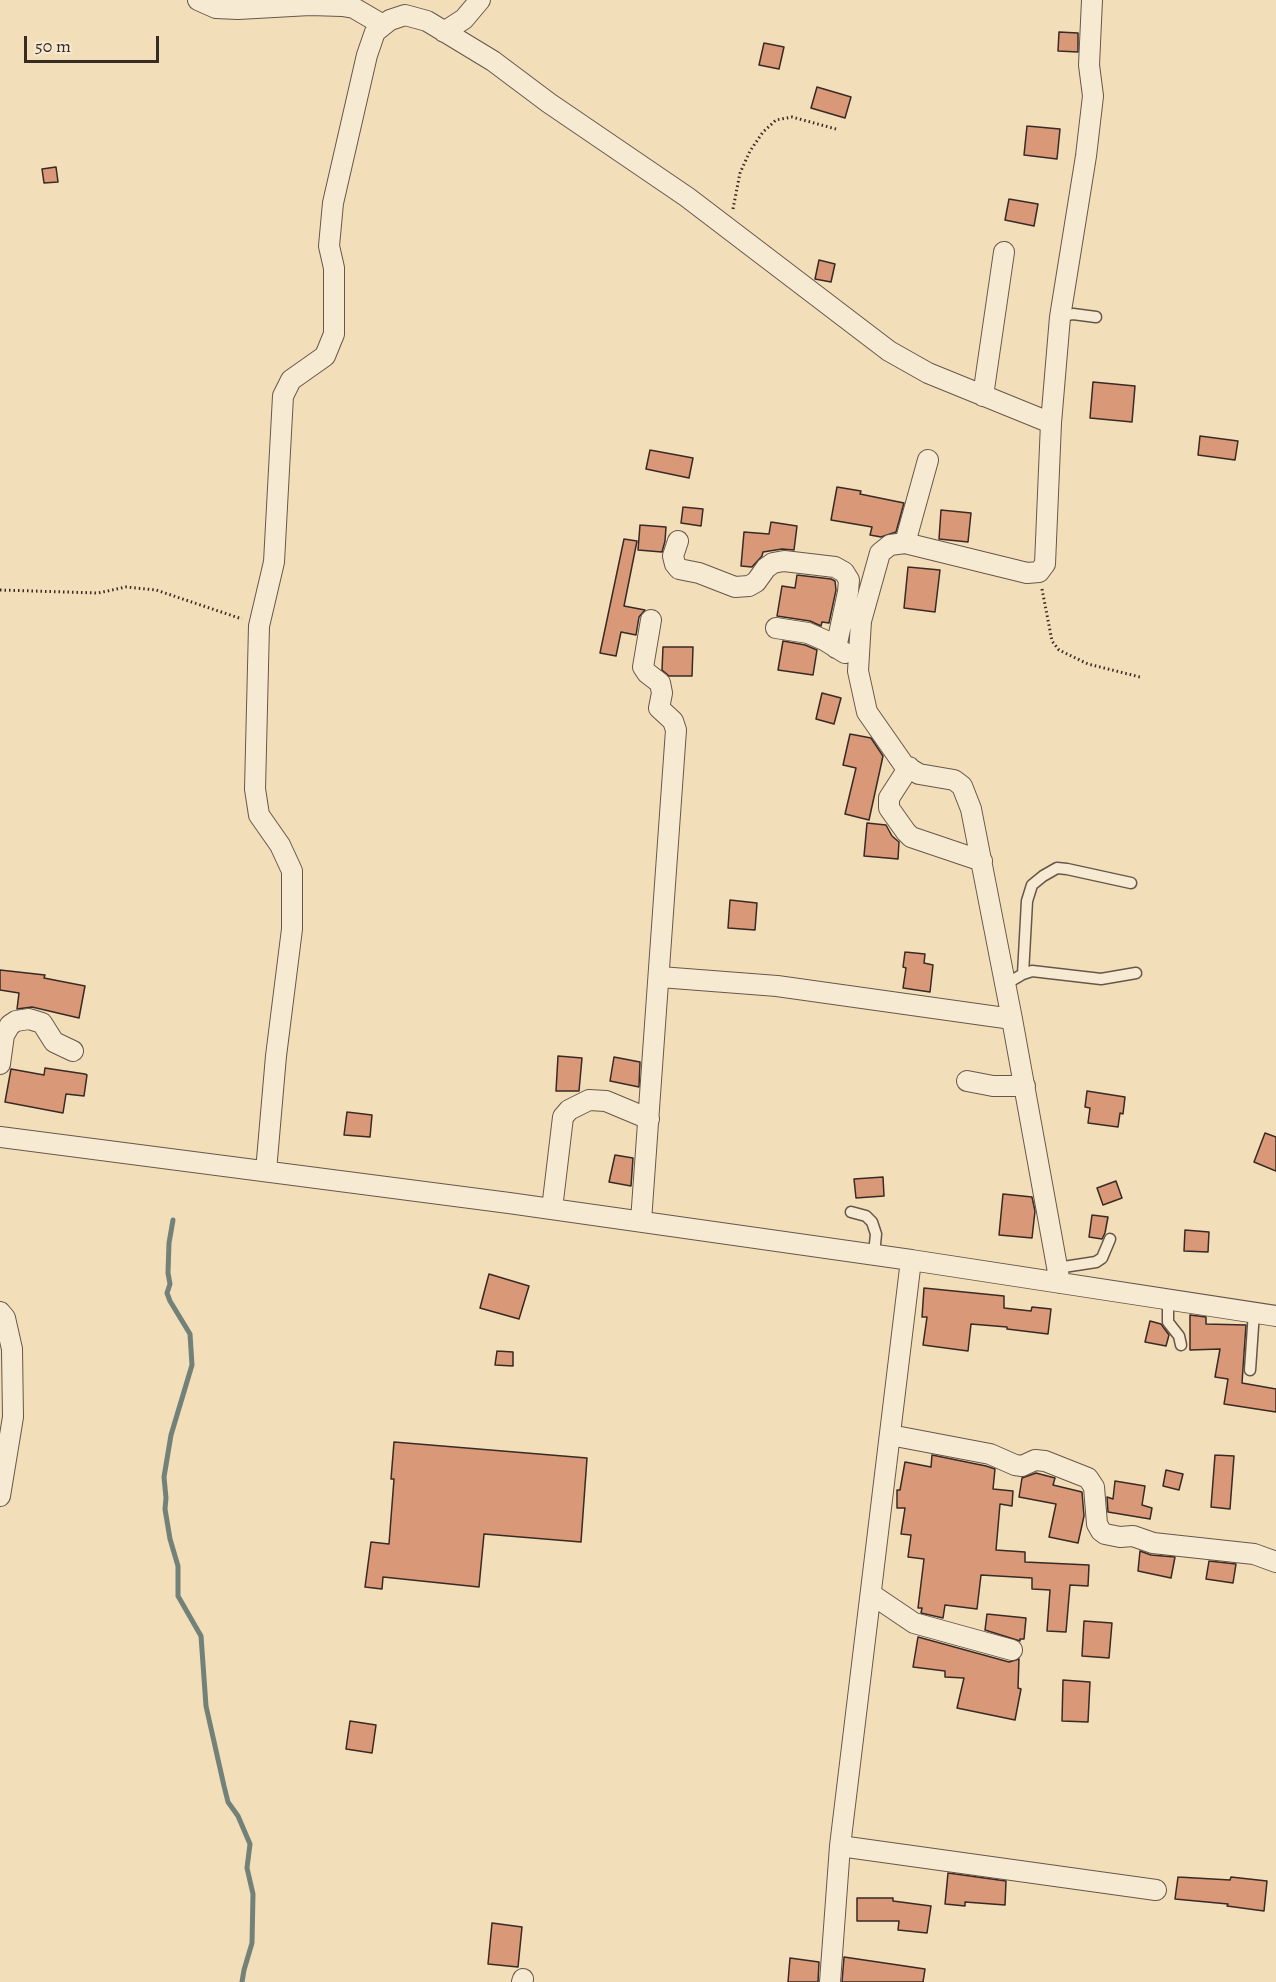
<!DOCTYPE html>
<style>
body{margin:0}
#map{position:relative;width:1276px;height:1982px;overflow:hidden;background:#f3deba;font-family:Alegreya,serif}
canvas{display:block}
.scale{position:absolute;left:24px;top:36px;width:135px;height:27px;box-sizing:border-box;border:3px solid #382a24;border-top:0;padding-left:8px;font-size:18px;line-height:21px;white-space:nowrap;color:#382a24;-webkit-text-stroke:4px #f7ead2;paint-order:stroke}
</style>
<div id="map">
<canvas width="1276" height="1982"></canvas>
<div class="scale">50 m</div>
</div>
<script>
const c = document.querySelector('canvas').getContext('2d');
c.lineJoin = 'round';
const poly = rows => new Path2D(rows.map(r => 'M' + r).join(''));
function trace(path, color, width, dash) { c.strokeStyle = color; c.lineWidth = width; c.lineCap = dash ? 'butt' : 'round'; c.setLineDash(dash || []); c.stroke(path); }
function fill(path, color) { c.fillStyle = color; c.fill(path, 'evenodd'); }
const stream = poly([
 [173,1220,169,1243,168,1273,170,1284,167,1293,170,1301,190,1334,192,1365,171,1435,164,1477,166,1498,165,1509,170,1539,178,1566,178,1596,201,1636,206,1706,224,1786,228,1802,238,1816,250,1844,247,1868,253,1894,252,1943,244,1970,242,1982]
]);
const building = poly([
 [1059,32,1078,33,1078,52,1058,51,1059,32],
 [764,43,784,47,779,69,759,65,764,43],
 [817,87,851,97,845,118,811,108,817,87],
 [1027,126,1060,129,1057,159,1024,155,1027,126],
 [56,167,58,182,44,183,42,169,56,167],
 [1009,199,1038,204,1034,226,1005,220,1009,199],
 [819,260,835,264,831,282,815,279,819,260],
 [1093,382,1135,386,1132,422,1090,418,1093,382],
 [1200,436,1238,441,1235,460,1198,455,1200,436],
 [650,450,693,458,689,478,646,469,650,450],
 [837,487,861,491,860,494,904,503,896,532,881,537,870,535,872,527,831,520,837,487],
 [683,507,703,509,701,526,681,523,683,507],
 [941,510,971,513,968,542,939,539,941,510],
 [771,522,797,526,794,550,782,549,763,552,762,556,752,567,741,566,744,532,769,534,771,522],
 [640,525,666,527,665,541,662,552,638,550,640,525],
 [624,539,637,541,624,606,645,610,639,617,636,635,621,632,616,656,600,653,624,539],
 [908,567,940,570,935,612,904,608,908,567],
 [797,575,831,579,835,581,836,590,829,623,822,622,821,626,810,621,777,616,782,586,795,588,797,575],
 [783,641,805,645,817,650,813,675,778,670,783,641],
 [663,647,693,647,692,676,669,676,662,670,663,647],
 [822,693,841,698,834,724,816,719,822,693],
 [850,734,871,738,883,756,869,820,845,814,856,768,843,765,850,734],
 [867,823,886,825,892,836,899,842,898,859,864,856,867,823],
 [730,900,757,903,755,930,728,928,730,900],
 [905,952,925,954,924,963,933,965,930,992,903,988,906,968,903,967,905,952],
 [0,970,45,975,44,978,85,986,79,1018,32,1007,17,1009,19,993,0,990,0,970],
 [558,1056,582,1058,579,1091,556,1091,558,1056],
 [614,1057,640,1062,639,1087,610,1081,614,1057],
 [45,1068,85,1074,87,1075,84,1096,66,1094,63,1113,5,1102,11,1069,44,1075,45,1068],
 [1087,1091,1125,1097,1123,1114,1120,1113,1118,1127,1088,1123,1090,1108,1085,1107,1087,1091],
 [347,1112,372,1115,370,1137,344,1135,347,1112],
 [1265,1133,1276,1137,1276,1171,1254,1162,1265,1133],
 [615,1155,633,1158,631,1186,609,1182,615,1155],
 [883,1177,884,1196,856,1198,854,1179,883,1177],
 [1116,1181,1122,1198,1103,1205,1097,1188,1116,1181],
 [1003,1194,1032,1197,1035,1211,1032,1238,999,1235,1003,1194],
 [1092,1215,1108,1217,1105,1233,1102,1239,1089,1237,1092,1215],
 [1185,1230,1209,1232,1208,1252,1184,1251,1185,1230],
 [489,1274,529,1286,519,1319,480,1308,489,1274],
 [924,1288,1004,1296,1004,1308,1031,1311,1032,1307,1051,1309,1048,1334,1007,1329,1007,1327,971,1324,968,1351,923,1345,927,1317,922,1317,924,1288],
 [1190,1315,1206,1317,1206,1324,1246,1325,1242,1383,1276,1389,1276,1412,1224,1404,1228,1379,1215,1377,1220,1349,1190,1350,1190,1315],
 [1150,1321,1161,1324,1169,1335,1166,1346,1145,1342,1150,1321],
 [497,1351,513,1352,513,1366,495,1365,497,1351],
 [394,1442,587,1458,581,1542,484,1534,479,1587,383,1577,382,1589,365,1587,371,1542,389,1544,394,1479,391,1479,394,1442],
 [932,1455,986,1466,995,1469,993,1489,1013,1491,1012,1506,1000,1504,996,1550,1025,1552,1025,1562,1089,1565,1088,1586,1070,1585,1066,1632,1047,1631,1050,1590,1032,1589,1032,1578,981,1575,977,1609,945,1605,943,1618,921,1613,922,1608,918,1608,924,1559,908,1557,911,1535,901,1534,905,1508,897,1508,897,1490,900,1490,905,1462,931,1467,932,1455],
 [1215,1455,1234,1456,1230,1509,1211,1507,1215,1455],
 [1166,1470,1183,1474,1179,1490,1163,1486,1166,1470],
 [1036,1473,1055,1478,1053,1485,1082,1492,1084,1516,1078,1543,1049,1537,1056,1504,1019,1497,1022,1478,1036,1473],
 [1115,1481,1145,1486,1142,1505,1152,1508,1150,1519,1108,1512,1107,1497,1113,1499,1115,1481],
 [1140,1551,1151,1555,1175,1557,1171,1578,1138,1571,1140,1551],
 [1209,1561,1236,1564,1233,1583,1206,1579,1209,1561],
 [987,1614,1026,1618,1024,1639,1020,1639,1020,1641,985,1630,987,1614],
 [1084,1621,1112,1623,1109,1658,1082,1656,1084,1621],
 [918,1637,1009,1662,1019,1659,1018,1688,1021,1689,1015,1720,957,1708,964,1678,945,1677,945,1671,913,1667,918,1637],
 [1063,1680,1090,1682,1088,1722,1062,1721,1063,1680],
 [350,1721,376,1725,372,1753,346,1749,350,1721],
 [948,1873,1006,1881,1005,1905,965,1902,965,1906,945,1904,948,1873],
 [1178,1877,1230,1880,1231,1877,1267,1881,1264,1911,1227,1906,1228,1904,1175,1899,1178,1877],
 [857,1898,893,1898,893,1901,931,1906,927,1933,898,1930,899,1921,857,1921,857,1898],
 [492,1923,522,1927,518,1967,488,1964,492,1923],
 [844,1957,925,1969,923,1982,842,1982,844,1957],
 [790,1958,819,1962,818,1982,788,1982,790,1958]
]);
const path = poly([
 [733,209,740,173,750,151,763,132,776,120,792,117,836,129],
 [1042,589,1052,641,1059,650,1088,664,1140,677],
 [0,590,98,593,126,587,156,590,242,619]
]);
const lane = poly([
 [1060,317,1073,314,1096,317],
 [1023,974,1027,901,1032,885,1043,876,1057,868,1067,869,1131,883],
 [1006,984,1023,974,1032,971,1101,979,1136,973],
 [851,1212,866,1216,872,1222,876,1234,874,1254],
 [1057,1268,1096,1262,1102,1258,1110,1239],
 [1168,1299,1168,1322,1179,1336,1181,1345],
 [1250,1370,1254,1312]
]);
const street = poly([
 [198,0,216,8,238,9,310,5,342,6,354,8,383,25],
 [444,32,464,19,480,0],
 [983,396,1004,252],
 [1051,423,1060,317,1086,156,1093,96,1089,65,1092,0],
 [678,541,673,556,675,564,679,569,699,573,735,587,749,586,756,582,766,568,773,563,784,561,835,567,844,572,849,580,848,592,836,648],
 [905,543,928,460],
 [776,628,808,633,824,640,845,653],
 [909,767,889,798,889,808,906,832,911,837,982,861],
 [660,977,777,986,1012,1019],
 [0,1064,4,1035,10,1025,16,1021,29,1019,42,1023,54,1042,73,1051],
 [967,1081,993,1086,1025,1086],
 [0,1137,509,1203,911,1260],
 [266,1171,276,1056,292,929,292,871,280,845,259,815,255,789,259,626,274,562,283,396,291,380,325,356,334,334,334,268,329,246,333,203,367,55,375,32,390,20,405,15,427,21,493,61,549,103,687,197,889,351,928,373,1051,423,1045,564,1039,572,1027,573,905,543,890,545,880,553,861,621,858,671,867,712,904,765,919,774,954,780,962,786,971,809,1012,1019,1060,1283],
 [552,1209,563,1117,569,1110,589,1100,606,1101,649,1119],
 [641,1221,676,730,673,721,659,708,662,693,660,683,647,673,643,667,651,620],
 [0,1312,5,1318,12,1349,13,1417,0,1496],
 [890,1435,990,1454,1015,1465,1022,1466,1035,1460,1045,1461,1088,1478,1094,1487,1097,1524,1101,1531,1105,1534,1120,1537,1133,1536,1153,1543,1254,1554,1276,1562],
 [871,1594,914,1623,1012,1650],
 [840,1846,1156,1890],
 [522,1982,523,1979],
 [830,1982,840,1846,911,1260,1276,1316]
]);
trace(stream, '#738279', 5);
fill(building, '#d99878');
trace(building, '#382a24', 1.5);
trace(lane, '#67574a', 13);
trace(street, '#67574a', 22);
trace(path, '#382a24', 3, [1.5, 3]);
trace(lane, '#f7ead2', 10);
trace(street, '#f7ead2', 20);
</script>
